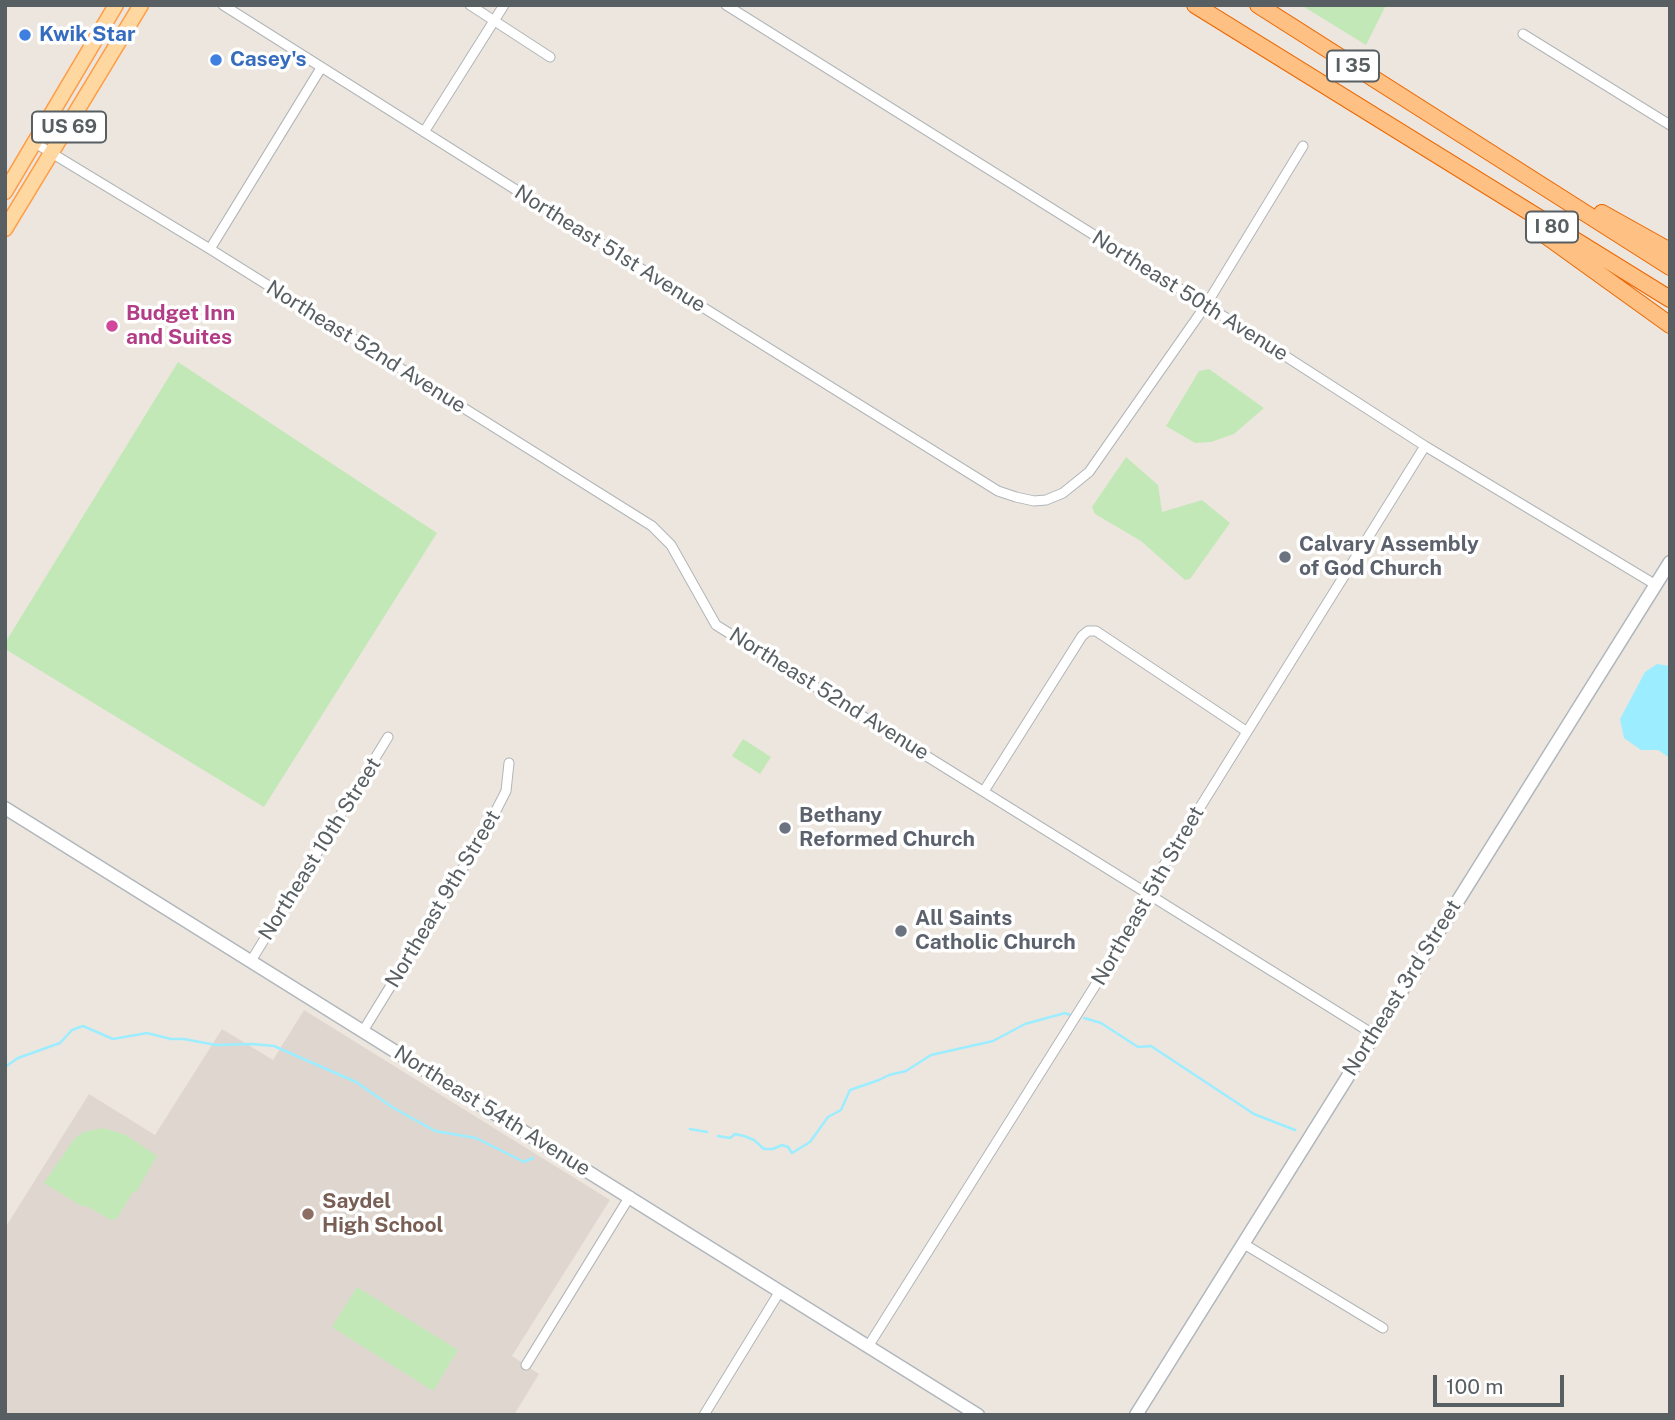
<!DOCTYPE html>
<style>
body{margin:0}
#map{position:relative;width:1675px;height:1420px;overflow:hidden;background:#ede6de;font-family:"Public Sans",sans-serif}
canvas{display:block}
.frame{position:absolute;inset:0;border:7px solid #585f62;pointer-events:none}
.scale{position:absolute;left:1433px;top:1375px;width:131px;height:32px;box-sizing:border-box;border:4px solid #585f62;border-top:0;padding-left:9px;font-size:21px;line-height:24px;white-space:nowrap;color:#585f62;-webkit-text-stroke:5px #fff;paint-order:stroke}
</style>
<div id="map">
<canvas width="1675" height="1420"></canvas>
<div class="frame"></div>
<div class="scale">100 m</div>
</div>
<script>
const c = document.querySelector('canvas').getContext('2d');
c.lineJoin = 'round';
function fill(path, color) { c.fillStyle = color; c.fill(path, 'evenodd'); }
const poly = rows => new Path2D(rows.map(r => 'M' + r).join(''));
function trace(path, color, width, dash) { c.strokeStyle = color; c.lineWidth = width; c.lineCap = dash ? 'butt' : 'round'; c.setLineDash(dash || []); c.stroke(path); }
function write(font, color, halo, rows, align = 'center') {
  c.font = font + ' "Public Sans",sans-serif'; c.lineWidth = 7; c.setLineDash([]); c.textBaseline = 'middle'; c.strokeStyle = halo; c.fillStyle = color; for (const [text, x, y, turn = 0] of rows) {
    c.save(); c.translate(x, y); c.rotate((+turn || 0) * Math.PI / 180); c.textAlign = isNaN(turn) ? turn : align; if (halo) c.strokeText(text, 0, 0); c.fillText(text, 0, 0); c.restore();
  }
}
const education = poly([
 [304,1010,610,1200,512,1356,539,1374,514,1415,5,1415,5,1228,89,1094,155,1135,222,1029,273,1060]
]);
const green = poly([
 [1301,5,1386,5,1366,45],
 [178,362,437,533,264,807,5,649,5,643],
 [1209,369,1264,408,1234,434,1211,442,1195,443,1166,426,1199,371],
 [1126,457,1158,485,1162,512,1202,500,1230,523,1190,579,1185,580,1141,541,1095,514,1092,507],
 [743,739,771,757,760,774,732,756],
 [103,1128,126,1135,157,1156,136,1192,133,1192,117,1218,111,1220,85,1205,83,1207,44,1183,75,1138,84,1132],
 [357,1287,458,1350,433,1391,332,1327]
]);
const water = poly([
 [1657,664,1670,666,1670,758,1658,750,1641,750,1624,738,1620,719,1645,672]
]);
const stream = poly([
 [1084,1018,1101,1023,1138,1047,1151,1046,1254,1114,1295,1130],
 [5,1067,18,1058,60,1043,72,1030,83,1026,113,1039,147,1033,171,1039,184,1039,216,1045,252,1044,274,1046,356,1082,392,1107,435,1131,476,1138,524,1162,533,1158],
 [690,1129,707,1132],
 [718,1136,730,1138,735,1134,744,1136,754,1140,764,1149,773,1149,782,1145,788,1147,792,1153,810,1142,828,1117,841,1110,850,1090,879,1080,889,1075,906,1071,931,1055,993,1041,1025,1024,1065,1013,1070,1015]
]);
const street = poly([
 [223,5,651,275,998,491,1016,497,1034,501,1046,500,1063,493,1089,472,1206,305,1303,146],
 [470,5,550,57],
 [726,5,1206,305,1425,446,1656,585],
 [1523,34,1670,125],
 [424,132,504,5],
 [35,143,210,249,652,526,671,545,716,625,1373,1034],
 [210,249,321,68],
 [984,791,1082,636,1088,631,1096,631,1246,731],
 [251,961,388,737],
 [363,1031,484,834,506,791,509,763],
 [1244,1244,1383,1328],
 [869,1345,1115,954,1146,894,1425,446],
 [526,1365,630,1196],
 [704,1415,780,1291]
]);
const secondary = poly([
 [5,808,978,1415],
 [1136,1415,1670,562]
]);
const primary = poly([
 [5,192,116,5],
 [5,229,141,5]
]);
const highway = poly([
 [1195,5,1670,299],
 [1258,5,1670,267],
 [1602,213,1670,251],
 [1538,230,1670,325]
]);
const markers = [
 [25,35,7,"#3f7fe0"],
 [216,60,7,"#3f7fe0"],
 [112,326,7,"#d1479c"],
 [1285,557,7,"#6b7280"],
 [785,828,7,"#6b7280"],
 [901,931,7,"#6b7280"],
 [308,1214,7,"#8d6e63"]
];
const shields = [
 [1353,66,52],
 [69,127,74],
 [1552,227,52]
];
const shieldNames = [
 ["I 35",1353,66],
 ["US 69",69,127],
 ["I 80",1552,227]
];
const shopNames = [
 ["Kwik Star",39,35],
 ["Casey's",230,60]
];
const streetNames = [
 ["Northeast 51st Avenue",610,249,32],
 ["Northeast 50th Avenue",1190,296,32],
 ["Northeast 52nd Avenue",366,347,32],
 ["Northeast 52nd Avenue",829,694,32],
 ["Northeast 10th Street",320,849,-58],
 ["Northeast 5th Street",1148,896,-60],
 ["Northeast 9th Street",443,899,-59],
 ["Northeast 3rd Street",1402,988,-58],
 ["Northeast 54th Avenue",492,1111,32]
];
const hotelNames = [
 ["Budget Inn",126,314],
 ["and Suites",126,338]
];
const worshipNames = [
 ["Calvary Assembly",1299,545],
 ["of God Church",1299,569],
 ["Bethany",799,816],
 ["Reformed Church",799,840],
 ["All Saints",915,919],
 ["Catholic Church",915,943]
];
const educationNames = [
 ["Saydel",322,1202],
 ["High School",322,1226]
];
fill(education, '#dfd7cf');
fill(green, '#c3e8b7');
fill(water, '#9cedff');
trace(stream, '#9cedff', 2.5);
trace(street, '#b0b5b8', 11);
trace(secondary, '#b0b7bc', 15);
trace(primary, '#ff9c45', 17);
trace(highway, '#eb6600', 18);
trace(street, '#fff', 9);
trace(secondary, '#fff', 12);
trace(primary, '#ffd8a1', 14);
trace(highway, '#ffc083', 16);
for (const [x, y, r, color] of markers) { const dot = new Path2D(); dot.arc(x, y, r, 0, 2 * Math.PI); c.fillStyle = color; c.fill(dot); trace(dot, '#fff', 2.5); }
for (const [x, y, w] of shields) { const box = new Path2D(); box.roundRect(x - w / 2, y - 15.5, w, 31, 5); c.fillStyle = '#fff'; c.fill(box); trace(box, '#585f62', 2); }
write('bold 19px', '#585f62', null, shieldNames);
write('bold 21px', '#366cbe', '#fff', shopNames, 'left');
write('21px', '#585f62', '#fff', streetNames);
write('bold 21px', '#b23c85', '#fff', hotelNames, 'left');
write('bold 21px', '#5b616d', '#fff', worshipNames, 'left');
write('bold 21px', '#785e54', '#fff', educationNames, 'left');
</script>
